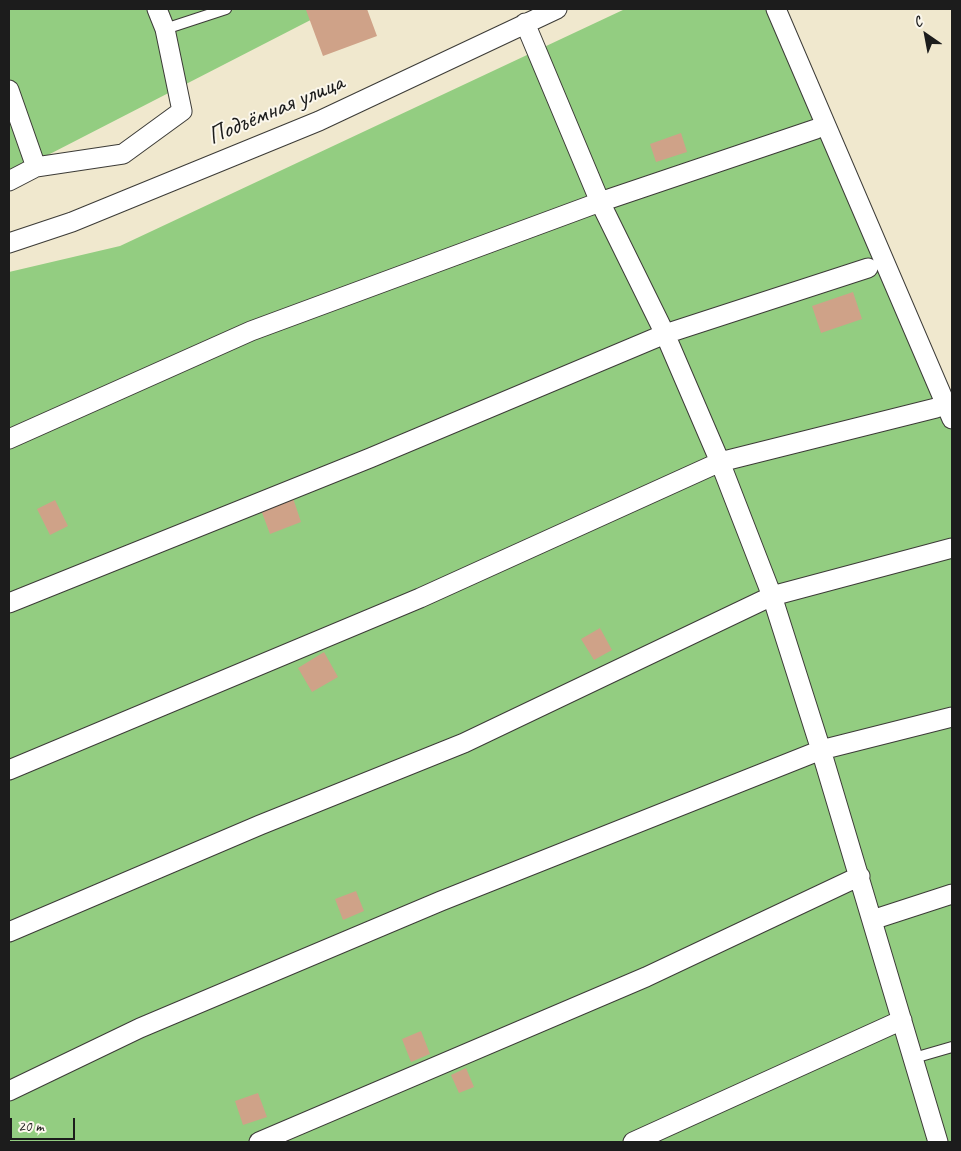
<!DOCTYPE html>
<meta charset="utf-8">
<style>
body{margin:0}
#map{position:relative;width:961px;height:1151px;overflow:hidden;background:#f0e8ce;font-family:Caveat,sans-serif}
canvas{display:block}
.frame{position:absolute;inset:0;border:10px solid #1c1c1c;pointer-events:none}
.north{position:absolute;left:901px;top:10px;width:50px;height:50px;-webkit-text-stroke:4px #fbf7ec;paint-order:stroke;rotate:327deg;font-size:14px;font-weight:700;line-height:20px;text-align:center;color:#1c1c1c}
.north::after{content:'';display:block;margin:auto;width:18px;height:22px;background:#1c1c1c;clip-path:polygon(50% 0,100% 100%,50% 72%,0 100%)}
.scale{position:absolute;left:10px;top:1118px;width:65px;height:22px;box-sizing:border-box;border:2px solid #1c1c1c;border-top:0;padding-left:6px;font-size:15px;line-height:18px;white-space:nowrap;color:#1c1c1c;-webkit-text-stroke:4px #fbf7ec;paint-order:stroke}
</style>
<div id="map">
<canvas width="961" height="1151"></canvas>
<div class="frame"></div>
<div class="north">С</div>
<div class="scale">20 m</div>
</div>
<script>
const c = document.querySelector('canvas').getContext('2d');
c.lineJoin = 'round';
function fill(path, color) { c.fillStyle = color; c.fill(path, 'evenodd'); }
const poly = rows => new Path2D(rows.map(r => 'M' + r).join(''));
function trace(path, color, width, dash) { c.strokeStyle = color; c.lineWidth = width; c.lineCap = dash ? 'butt' : 'round'; c.setLineDash(dash || []); c.stroke(path); }
function write(font, color, halo, rows, align = 'center') {
  c.font = font + ' Caveat,sans-serif'; c.lineWidth = 4; c.setLineDash([]); c.textBaseline = 'middle'; c.strokeStyle = halo; c.fillStyle = color; for (const [text, x, y, turn = 0] of rows) {
    c.save(); c.translate(x, y); c.rotate((+turn || 0) * Math.PI / 180); c.textAlign = isNaN(turn) ? turn : align; if (halo) c.strokeText(text, 0, 0); c.fillText(text, 0, 0); c.restore();
  }
}
const green = poly([
 [9,9,332,9,9,175],
 [625,9,779,9,952,405,952,1142,9,1142,9,272,120,246]
]);
const building = poly([
 [309,9,367,9,377,36,323,56,306,10],
 [681,133,687,152,656,162,650,144],
 [853,292,862,319,821,333,812,306],
 [293,498,301,522,270,534,261,510],
 [55,500,68,526,50,535,37,509],
 [600,628,612,650,594,660,581,639],
 [324,652,338,677,312,692,298,668],
 [356,891,364,911,343,920,335,899],
 [421,1031,430,1054,411,1062,402,1039],
 [466,1068,474,1087,459,1093,451,1075],
 [258,1093,267,1117,243,1125,235,1101]
]);
const service = poly([
 [165,29,226,9],
 [914,1058,952,1047]
]);
const minor = poly([
 [776,9,952,419],
 [525,23,600,202,665,334,720,462,772,596,821,750,938,1142],
 [9,90,36,167],
 [9,181,36,167,123,154,182,111,165,29,157,9],
 [9,243,72,222,319,121,557,9],
 [9,439,251,331,600,202,816,129],
 [9,603,370,458,665,334,868,268],
 [9,770,420,598,720,462,936,408],
 [872,920,952,894],
 [9,932,260,825,464,743,772,596,952,548],
 [9,1091,140,1028,441,901,821,750,952,717],
 [259,1142,646,977,860,876],
 [633,1142,902,1020]
]);
const streetNames = [
 ["Подъёмная улица",276,110,-23]
];
fill(green, '#93cd81');
fill(building, '#cfa288');
trace(service, '#3c3b37', 12);
trace(minor, '#3c3b37', 21);
trace(service, '#fff', 10);
trace(minor, '#fff', 19);
write('25px', '#1c1c1c', '#fbf7ec', streetNames);
</script>
